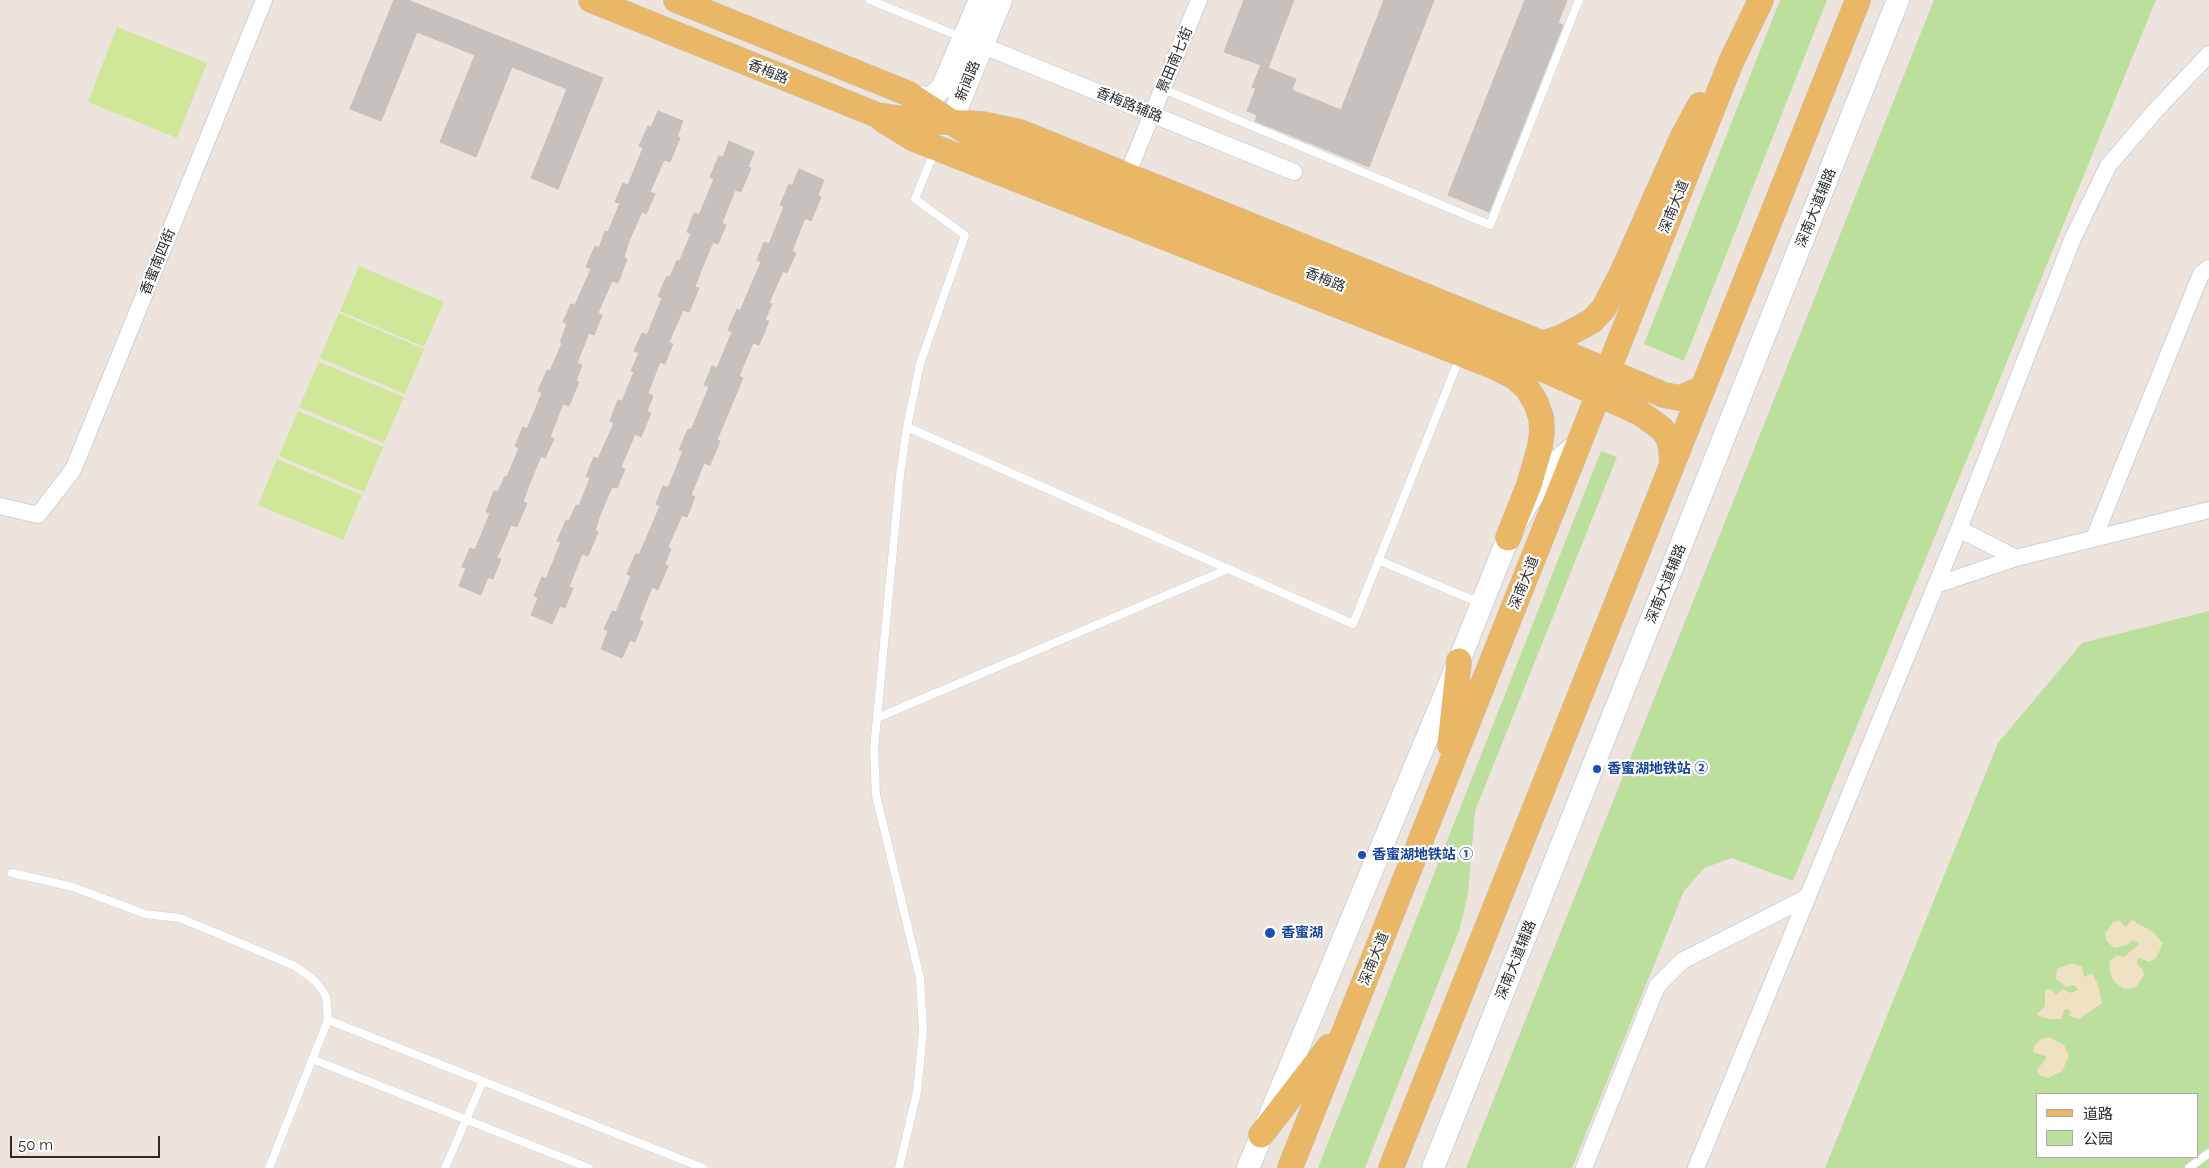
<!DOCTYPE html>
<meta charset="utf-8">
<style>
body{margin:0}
#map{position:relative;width:2209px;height:1168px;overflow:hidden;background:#ece4dd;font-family:Raleway,"Noto Sans SC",sans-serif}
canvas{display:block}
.legend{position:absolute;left:2036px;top:1093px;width:162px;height:65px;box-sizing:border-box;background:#fff;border:1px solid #aaa;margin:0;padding:6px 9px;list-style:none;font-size:15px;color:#2b2b2b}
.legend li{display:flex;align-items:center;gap:10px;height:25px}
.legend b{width:25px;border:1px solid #aaa}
.scale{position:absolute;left:10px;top:1136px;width:150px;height:22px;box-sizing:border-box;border:2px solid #2b2b2b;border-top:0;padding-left:6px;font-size:15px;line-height:18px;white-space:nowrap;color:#2b2b2b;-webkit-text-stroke:4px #fff;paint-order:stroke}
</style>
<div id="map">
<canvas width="2209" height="1168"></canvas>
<ul class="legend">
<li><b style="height:6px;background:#e9b765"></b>道路</li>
<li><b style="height:14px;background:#bddf9d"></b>公园</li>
</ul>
<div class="scale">50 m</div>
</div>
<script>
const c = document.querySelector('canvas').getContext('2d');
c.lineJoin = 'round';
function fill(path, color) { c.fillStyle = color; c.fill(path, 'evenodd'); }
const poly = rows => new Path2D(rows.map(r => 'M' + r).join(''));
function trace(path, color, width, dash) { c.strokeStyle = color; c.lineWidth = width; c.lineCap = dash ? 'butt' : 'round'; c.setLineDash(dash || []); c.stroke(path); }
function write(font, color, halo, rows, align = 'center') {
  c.font = font + ' Raleway,"Noto Sans SC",sans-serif'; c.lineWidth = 4.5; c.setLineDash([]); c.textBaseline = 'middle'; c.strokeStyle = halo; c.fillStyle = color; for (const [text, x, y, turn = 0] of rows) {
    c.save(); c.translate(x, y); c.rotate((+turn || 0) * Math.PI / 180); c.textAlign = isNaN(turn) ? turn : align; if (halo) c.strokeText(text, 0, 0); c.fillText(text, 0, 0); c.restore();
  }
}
const green = poly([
 [1780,0,1827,0,1684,361,1644,344],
 [1934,0,2156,0,1793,881,1732,858,1704,868,1684,891,1572,1168,1466,1168],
 [1601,451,1617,457,1475,811,1468,894,1460,928,1365,1168,1318,1168],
 [2209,611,2209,1168,1825,1168,1998,743,2082,643],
 [2038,1094,2198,1094,2198,1157,2038,1157]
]);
const sand = poly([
 [2132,920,2153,932,2163,943,2156,958,2149,962,2140,958,2137,960,2137,964,2143,970,2144,975,2136,987,2125,989,2114,982,2110,972,2109,962,2117,955,2124,957,2139,944,2133,940,2127,945,2114,948,2106,940,2105,933,2113,922,2120,921,2126,927],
 [2072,963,2082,967,2084,977,2092,973,2098,985,2102,1003,2079,1019,2069,1016,2071,1012,2068,1009,2065,1009,2061,1019,2050,1019,2039,1016,2037,1014,2045,1006,2045,990,2051,989,2056,994,2063,989,2071,993,2078,990,2074,985,2066,987,2056,979,2057,969],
 [2049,1037,2064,1045,2069,1056,2062,1071,2048,1078,2039,1075,2037,1070,2047,1057,2033,1052,2034,1046,2041,1039]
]);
const pitch = poly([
 [117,27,207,63,177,138,88,102],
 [359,266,444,302,424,347,340,311],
 [339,313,424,349,405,394,320,358],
 [319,362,404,397,384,443,299,407],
 [298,411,383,447,364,492,279,456],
 [277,459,362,495,343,540,258,505]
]);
const building = poly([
 [394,0,408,0,603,78,558,189,531,178,567,89,512,67,476,157,440,142,475,55,417,32,381,121,350,109,394,0],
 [1244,0,1294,0,1268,68,1296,79,1292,90,1341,110,1384,0,1434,0,1369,167,1255,121,1257,115,1247,111,1256,88,1252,87,1261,65,1224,52,1244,0],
 [1525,0,1567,0,1558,23,1563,25,1489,212,1448,195,1525,0],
 [658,111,683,121,677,137,680,138,670,162,664,160,650,192,655,194,646,214,642,212,629,241,624,257,627,259,618,283,612,281,598,313,602,315,594,335,589,333,577,363,582,365,576,381,579,382,569,406,563,404,550,437,554,439,545,458,541,456,529,485,523,502,527,503,517,527,511,525,497,558,501,559,493,579,488,577,481,595,459,586,466,568,462,567,470,548,475,550,490,513,486,512,494,491,498,492,505,476,507,477,519,448,515,446,523,427,527,429,542,393,538,391,547,370,550,371,562,343,560,342,567,324,563,322,571,304,575,305,591,269,586,267,595,246,599,248,605,231,608,232,620,203,615,202,623,183,628,185,643,148,639,146,648,126,651,127,658,111],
 [729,141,754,152,748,167,751,168,741,192,735,190,722,223,726,225,718,244,713,242,701,271,695,287,699,288,689,312,683,310,669,342,673,344,665,364,660,362,648,393,653,396,647,411,651,413,641,437,635,434,621,467,625,469,617,488,612,487,600,515,595,531,598,532,588,556,582,554,569,587,573,588,565,608,560,606,552,624,531,615,538,598,534,596,542,577,546,579,561,542,557,541,566,520,569,521,576,505,579,506,590,478,586,476,594,457,598,459,614,423,610,421,618,400,622,401,634,372,631,371,639,353,634,351,642,333,647,335,662,298,658,296,667,276,670,277,677,260,679,262,691,234,687,232,694,213,699,215,714,179,710,177,719,156,723,157,729,141],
 [799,169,824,180,818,195,821,197,811,221,805,218,792,251,796,253,787,273,783,271,769,303,772,304,765,320,769,321,759,345,753,343,739,376,743,378,717,440,720,441,710,465,704,463,691,495,695,497,687,517,682,515,668,547,671,549,665,564,668,566,658,590,652,587,639,620,643,622,635,642,630,640,622,658,601,649,608,631,604,629,612,611,616,612,631,576,627,574,636,553,639,555,660,506,656,504,663,486,668,488,683,451,679,450,688,429,691,430,709,387,704,385,712,366,717,368,732,332,728,330,737,309,740,311,761,262,757,260,764,242,769,244,784,207,780,205,789,184,792,186,799,169]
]);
const lane = poly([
 [870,0,961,37],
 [1163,89,1490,225,1579,0],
 [907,427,1353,624,1460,357],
 [1378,560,1480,603],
 [877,718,1228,569],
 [12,873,73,887,145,914,180,918,295,966,315,981,326,996,328,1020,269,1168],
 [328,1020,703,1168],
 [312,1059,589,1168],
 [445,1168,483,1081],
 [899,1168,917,1092,923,1031,920,978,876,795,874,749,900,475,907,427,920,364,965,235,915,199,935,150],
 [2189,1168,2209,1153]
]);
const street = poly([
 [974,42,1294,172],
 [1127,175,1199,0],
 [0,506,38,515,73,470,264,0],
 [1959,529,2016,558],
 [2094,538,2201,274,2209,268],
 [1936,585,2016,558,2209,510],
 [1584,1168,1657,986,1682,961,1808,897],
 [1696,1168,1959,529,2073,238,2108,166,2155,111,2209,54]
]);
const secondary = poly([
 [915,97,931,98,942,88,980,0],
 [951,122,1001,0],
 [1248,1168,1459,661,1508,538,1527,504,1559,460,1580,442],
 [1433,1168,1898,0]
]);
const primary = poly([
 [591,0,877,115,910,120,982,124,1020,132,1544,344,1664,395,1680,398,1701,389],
 [676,0,907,93,970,134,1001,150,1510,354,1640,413,1661,428,1668,437,1671,447,1672,463],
 [883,120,914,139,1495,367,1515,377,1527,388,1536,403,1541,417,1542,431,1540,447,1529,485,1508,538],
 [1535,346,1562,337,1592,321,1604,308,1623,271,1683,136,1700,105],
 [1450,745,1459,661],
 [1261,1135,1329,1047],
 [1290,1168,1731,62,1761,0],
 [1391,1168,1858,0]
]);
const markers = [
 [1597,769,5,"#1a4fb4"],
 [1362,855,5,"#1a4fb4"],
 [1270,933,6,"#1a4fb4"]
];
const streetNames = [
 ["景田南七街",1175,60,-67],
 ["香梅路",768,72,22],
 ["新闻路",968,81,-68],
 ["香梅路辅路",1129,105,22],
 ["深南大道",1674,207,-68],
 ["深南大道辅路",1816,208,-68],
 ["香蜜南四街",158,262,-68],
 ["香梅路",1325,280,22],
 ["深南大道",1524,583,-68],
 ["深南大道辅路",1666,584,-68],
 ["深南大道",1374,959,-68],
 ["深南大道辅路",1516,960,-68]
];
const transitNames = [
 ["香蜜湖地铁站 ②",1607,769],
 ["香蜜湖地铁站 ①",1372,855],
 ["香蜜湖",1281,933]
];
fill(green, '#bddf9d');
fill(sand, '#efe2c2');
fill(pitch, '#d0e699');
fill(building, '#c7c1bd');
trace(building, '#c7bfb7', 1);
trace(lane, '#ccd1db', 9);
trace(street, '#ccd1db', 18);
trace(secondary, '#ccd1db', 24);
trace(primary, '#c4c4c4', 26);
trace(lane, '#fff', 8);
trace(street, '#fff', 16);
trace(secondary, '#fff', 22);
trace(primary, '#e9b765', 25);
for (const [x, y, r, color] of markers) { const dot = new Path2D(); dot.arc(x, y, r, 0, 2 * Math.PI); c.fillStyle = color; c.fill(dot); trace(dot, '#fff', 2); }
write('14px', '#2b2b2b', '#fff', streetNames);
write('bold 14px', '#164399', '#fff', transitNames, 'left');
</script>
